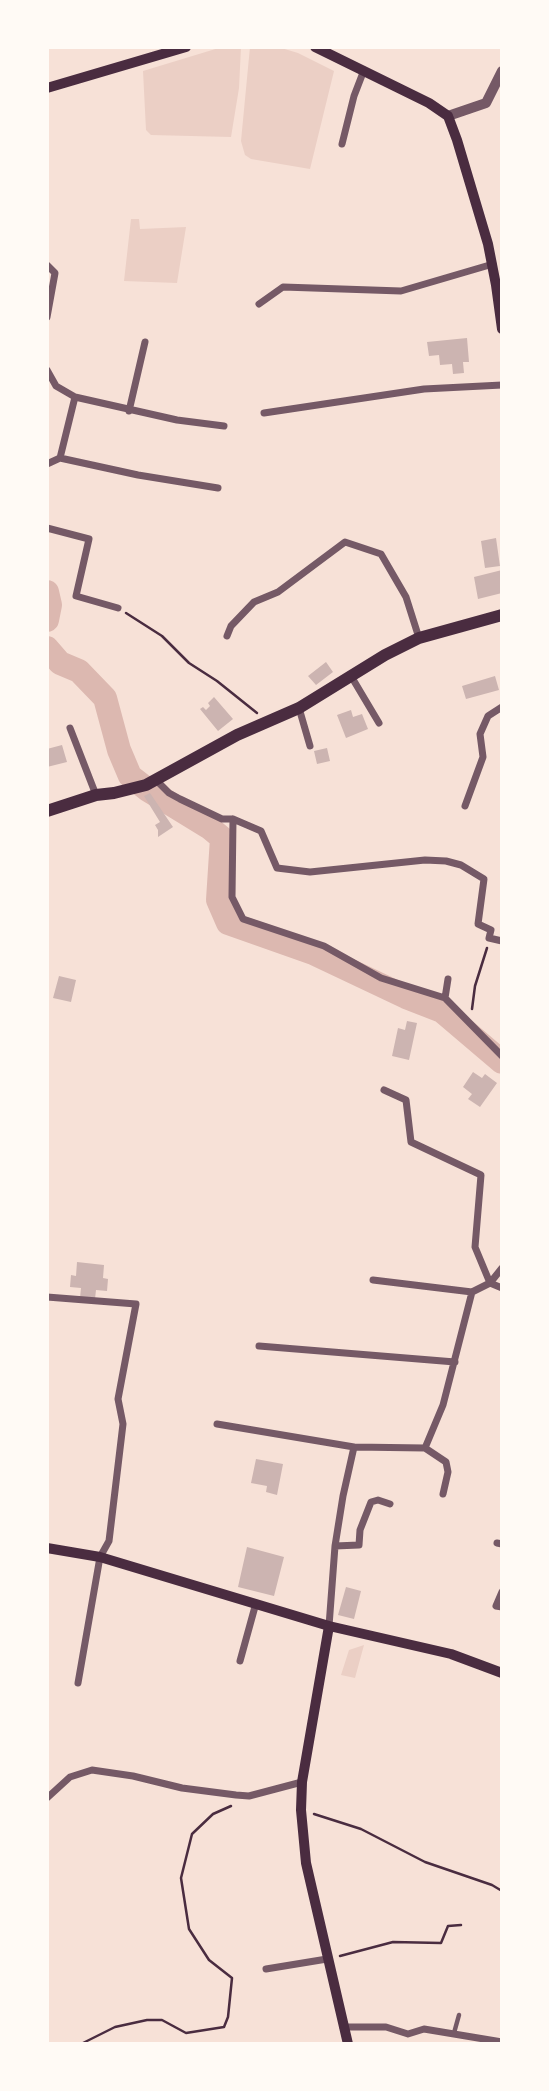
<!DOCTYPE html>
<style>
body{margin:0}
#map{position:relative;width:549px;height:2091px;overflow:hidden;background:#f7e1d7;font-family:"Noto Sans",sans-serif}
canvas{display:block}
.frame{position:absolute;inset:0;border:49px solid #fffaf5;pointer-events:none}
</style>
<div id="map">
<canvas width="549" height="2091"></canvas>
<div class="frame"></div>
</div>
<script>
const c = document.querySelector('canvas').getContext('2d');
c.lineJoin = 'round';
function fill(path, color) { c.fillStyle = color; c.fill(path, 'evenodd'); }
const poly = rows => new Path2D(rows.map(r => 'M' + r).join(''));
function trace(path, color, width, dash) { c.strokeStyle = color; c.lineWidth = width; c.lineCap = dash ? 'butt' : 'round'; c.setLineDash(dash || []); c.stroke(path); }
const green = poly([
 [222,47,241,47,239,88,231,137,151,135,146,130,143,71],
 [250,47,278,47,298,53,334,71,310,169,251,159,245,155,241,141],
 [131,219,139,219,140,229,186,227,177,283,124,281],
 [364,1645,355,1678,341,1675,349,1650]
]);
const river = poly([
 [47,592,50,605,47,620],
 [47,648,60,663,79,671,105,698,119,750,130,776,148,790,210,828,222,838,218,900,228,923,313,953,406,997,442,1011,502,1062]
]);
const building = poly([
 [467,338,469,362,463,362,464,373,453,374,452,364,440,365,439,355,429,356,427,342],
 [496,538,500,566,485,568,481,541],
 [502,570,502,593,478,599,474,577],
 [326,662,333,672,316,685,308,676],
 [495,676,499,690,466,699,462,686],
 [214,697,233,719,218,731,200,709,203,707,206,710,210,706,208,703],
 [351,710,353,717,362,714,368,729,346,738,337,715],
 [62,745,67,762,47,767,47,749],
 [327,748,330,761,317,764,314,751],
 [150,793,173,827,158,837,158,830,155,825,160,822,144,796],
 [59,976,76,980,71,1002,53,998],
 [407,1021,417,1023,409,1060,392,1056,398,1028,405,1030],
 [473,1072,482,1078,485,1074,497,1083,480,1107,468,1099,472,1094,463,1087],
 [77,1262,104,1265,103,1278,108,1279,107,1291,96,1290,95,1299,80,1298,81,1288,70,1287,71,1275,76,1276],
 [256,1459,283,1464,277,1495,266,1492,267,1486,251,1483],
 [247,1547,284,1557,274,1596,238,1587],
 [346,1587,361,1591,354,1619,338,1615]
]);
const path = poly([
 [126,613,162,636,189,663,217,681,257,713],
 [472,1009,475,986,487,948],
 [314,1814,361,1829,425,1862,492,1885,502,1891],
 [340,1956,393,1942,441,1943,448,1926,461,1925],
 [81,2044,115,2027,147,2020,162,2020,186,2033,224,2027,228,2017,232,1978,209,1960,189,1929,181,1878,192,1834,213,1814,231,1806]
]);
const service = poly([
 [454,2033,459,2015]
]);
const minor = poly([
 [342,144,354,96,364,70],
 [47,265,55,273,47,317],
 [259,304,283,287,401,291,493,264],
 [47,370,56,386,75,397,60,458],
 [75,397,177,420,224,426],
 [129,411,145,342],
 [264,413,424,389,502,385],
 [47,464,60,458,138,475,218,488],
 [47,528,89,539,76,596,118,608],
 [227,636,231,626,254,602,278,592,345,542,381,554,406,597,419,638],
 [351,676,379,723],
 [299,708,310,746],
 [70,728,96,795],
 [156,780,169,793,180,799,222,819,233,819,232,897,243,919,324,946,381,978,445,998,502,1056],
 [465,806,483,757,480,734,488,716,502,707],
 [233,819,261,831,277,868,310,872,425,860,446,861,461,865,484,879,478,924,491,930,489,938,502,941],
 [445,998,448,979],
 [384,1090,406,1100,411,1142,481,1175,475,1247,490,1283,502,1288],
 [373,1280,472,1292],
 [47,1297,136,1304,118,1399,123,1424,109,1541,100,1557,78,1683],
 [259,1346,455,1362],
 [217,1424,354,1447],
 [425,1448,446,1462,448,1472,443,1494],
 [497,1543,502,1544],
 [335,1546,359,1545,360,1530,371,1502,378,1500,390,1504],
 [502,1592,496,1606,502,1607],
 [329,1626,335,1546,343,1496,354,1447,425,1448,443,1405,472,1292,490,1283,502,1268],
 [240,1661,256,1603],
 [47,1798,70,1777,92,1770,133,1776,182,1788,236,1795,249,1796,302,1782],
 [266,1969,327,1959],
 [343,2027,386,2027,408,2034,424,2029,502,2042]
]);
const tertiary = poly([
 [448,116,486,103,502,71]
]);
const secondary = poly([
 [315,47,429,103,448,116,457,140,488,244,496,285,502,329],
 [47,88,186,47],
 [47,1548,100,1557,329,1626,451,1654,502,1673],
 [329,1626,302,1782,301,1810,306,1863,348,2044]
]);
const primary = poly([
 [47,811,96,795,114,793,146,785,237,735,299,708,385,655,419,638,502,615]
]);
fill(green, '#ebcfc5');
trace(river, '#dcb8b0', 24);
fill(building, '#ccb4b1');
trace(path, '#4a2c40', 2.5);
trace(service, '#755966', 4.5);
trace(minor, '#755966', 7);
trace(tertiary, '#755966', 10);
trace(secondary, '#4a2c40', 10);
trace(primary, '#4a2c40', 12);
</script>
